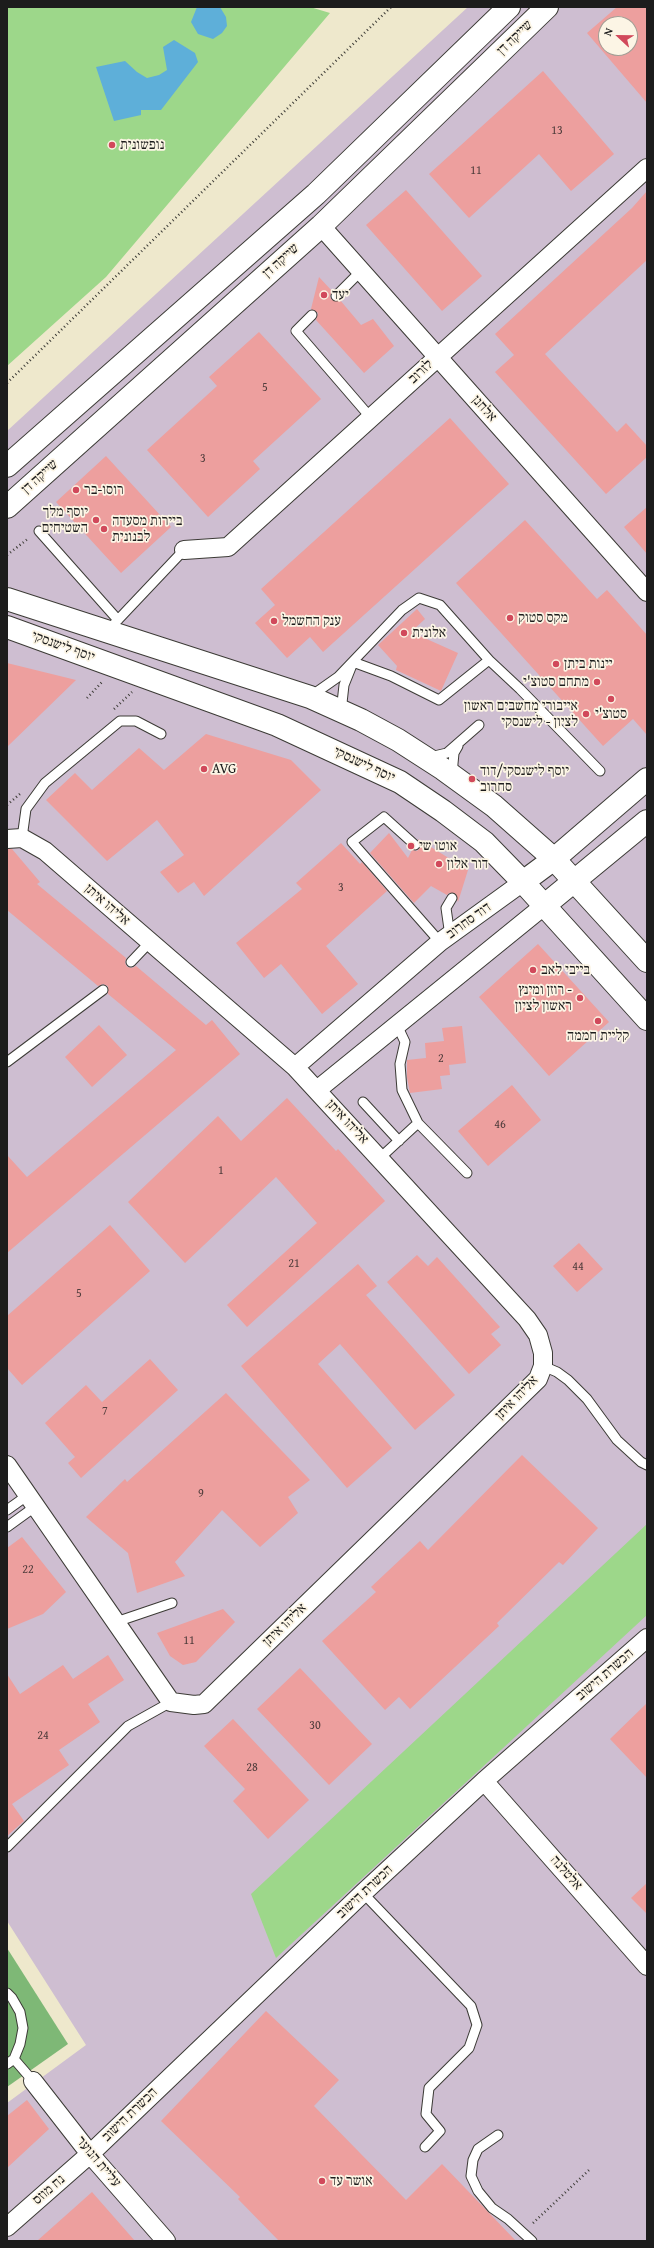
<!DOCTYPE html>
<meta charset="utf-8">
<style>
body{margin:0}
#map{position:relative;width:654px;height:2248px;overflow:hidden;background:#eee8cc;font-family:"Gentium Book Plus",serif}
canvas{display:block}
.frame{position:absolute;inset:0;border:8px solid #1c1c1c;pointer-events:none}
.north{position:absolute;left:598px;top:16px;width:40px;height:40px;box-sizing:border-box;background:#fcf5e5;border:1px solid #a29e95;border-radius:50%;rotate:292deg;font-size:11px;font-weight:700;line-height:16px;text-align:center;color:#1c1c1c}
.north::after{content:'';display:block;margin:auto;width:14px;height:18px;background:#d1495b;clip-path:polygon(50% 0,100% 100%,50% 72%,0 100%)}
</style>
<div id="map">
<canvas width="654" height="2248"></canvas>
<div class="frame"></div>
<div class="north">N</div>
</div>
<script>
const c = document.querySelector('canvas').getContext('2d');
c.lineJoin = 'round';
function fill(path, color) { c.fillStyle = color; c.fill(path, 'evenodd'); }
const poly = rows => new Path2D(rows.map(r => 'M' + r).join(''));
function trace(path, color, width, dash) { c.strokeStyle = color; c.lineWidth = width; c.lineCap = dash ? 'butt' : 'round'; c.setLineDash(dash || []); c.stroke(path); }
function write(font, color, halo, rows, align = 'center') {
  c.font = font + ' "Gentium Book Plus","Frank Ruhl Libre",serif'; c.lineWidth = 3.5; c.setLineDash([]); c.textBaseline = 'middle'; c.strokeStyle = halo; c.fillStyle = color; for (const [text, x, y, turn = 0] of rows) {
    c.save(); c.translate(x, y); c.rotate((+turn || 0) * Math.PI / 180); c.textAlign = isNaN(turn) ? turn : align; if (halo) c.strokeText(text, 0, 0); c.fillText(text, 0, 0); c.restore();
  }
}
const industrial = poly([
 [468,7,647,7,647,2241,7,2241,7,2103,86,2045,7,1921,7,431],
 [606,24,630,24,630,48,606,48]
]);
const green = poly([
 [7,7,310,7,330,13,106,277,7,366],
 [647,1524,647,1615,276,1958,251,1894]
]);
const forest = poly([
 [7,1948,68,2044,7,2087]
]);
const water = poly([
 [197,7,220,7,226,17,227,26,222,33,213,39,198,34,191,22],
 [174,40,195,53,198,62,161,110,141,110,141,115,114,121,96,67,125,61,137,72,147,78,159,75,167,70,163,47]
]);
const building = poly([
 [617,7,647,7,647,103,587,33],
 [606,24,630,24,630,48,606,48],
 [543,71,614,154,571,191,539,154,469,218,429,174],
 [406,190,482,276,442,311,366,225],
 [647,191,647,260,545,354,617,432,626,423,647,446,647,457,606,494,495,372,514,355,495,334,632,208],
 [319,277,332,291,330,297,332,300,340,300,361,325,373,319,394,346,364,373,316,320,318,313,311,309],
 [259,332,321,399,253,461,260,469,208,517,147,450,217,386,209,377],
 [450,418,509,484,323,652,310,637,287,658,255,623,275,605,261,589],
 [106,456,171,527,121,573,56,502],
 [647,507,647,554,624,527],
 [525,520,597,599,607,590,647,635,647,735,633,719,603,746,456,583],
 [417,609,425,619,411,632,458,653,441,691,396,670,397,666,378,645],
 [7,663,76,680,7,747],
 [206,734,291,760,321,790,204,896,194,882,178,893,160,872,184,855,157,820,107,861,46,800,75,773,92,790,139,748,164,770],
 [389,833,408,858,412,850,417,851,421,847,418,839,468,870,458,902,455,893,449,893,447,895,431,886,414,903,370,853],
 [341,843,360,864,362,862,387,891,326,946,358,984,322,1014,281,964,264,978,236,943,302,889,296,883],
 [7,849,12,849,40,882,37,884,126,958,125,963,127,967,132,968,136,966,206,1025,212,1020,240,1054,7,1253,7,1155,27,1177,176,1050,108,994,108,986,103,984,98,986,7,910],
 [538,944,609,1022,549,1076,479,997],
 [99,1025,127,1055,92,1087,65,1057],
 [462,1026,466,1063,449,1065,450,1075,440,1076,442,1089,410,1093,407,1077,407,1060,426,1058,425,1043,444,1041,442,1028],
 [512,1085,541,1120,488,1166,458,1131],
 [287,1098,336,1151,338,1149,385,1201,247,1327,227,1305,317,1223,276,1177,185,1263,128,1202,218,1116,241,1141],
 [110,1225,150,1271,22,1385,7,1368,7,1316],
 [579,1243,603,1269,577,1292,553,1266],
 [417,1255,428,1266,437,1257,500,1327,491,1334,501,1345,469,1374,387,1282],
 [358,1264,377,1286,366,1295,455,1395,415,1430,340,1344,318,1364,392,1448,347,1488,241,1366],
 [150,1359,178,1390,81,1478,68,1463,75,1457,45,1423,86,1385,102,1402],
 [226,1393,310,1480,288,1497,298,1513,260,1547,222,1510,175,1562,185,1576,137,1593,128,1553,86,1517,125,1479,127,1482],
 [522,1455,598,1528,563,1565,559,1562,497,1623,499,1626,410,1709,399,1697,385,1710,322,1641,376,1592,371,1587,420,1541,428,1550],
 [22,1537,66,1592,43,1614,7,1629,7,1548],
 [223,1609,235,1622,196,1662,183,1665,170,1656,157,1633],
 [108,1655,124,1680,88,1704,100,1722,59,1750,69,1765,12,1804,24,1821,7,1836,7,1674,20,1694,63,1665,73,1679],
 [300,1668,372,1744,329,1785,257,1709],
 [647,1703,647,1778,610,1739],
 [233,1719,309,1800,268,1839,233,1801,245,1789,204,1746],
 [647,1883,647,1914,631,1898],
 [266,2011,339,2080,314,2106,406,2200,442,2164,516,2241,279,2241,238,2199,240,2197,161,2121],
 [27,2100,49,2129,7,2168,7,2116],
 [92,2192,135,2241,37,2241]
]);
const path = poly([
 [7,383,391,7],
 [7,555,29,538],
 [87,698,103,681],
 [114,709,132,692],
 [7,805,21,793],
 [533,2223,590,2169]
]);
const service = poly([
 [336,296,361,271],
 [312,315,296,331,371,418],
 [39,531,118,620],
 [114,624,184,550],
 [489,660,520,689,600,771],
 [311,696,338,677,402,610,419,598,440,605,489,660,439,700,391,676,353,662],
 [346,710,342,703,344,685,352,665],
 [430,757,447,753,479,725],
 [452,774,454,753,458,746],
 [22,838,26,809,45,783,120,721,136,721,161,734],
 [415,845,384,817,352,842,440,942],
 [450,936,446,908,452,898],
 [131,962,150,942],
 [397,1025,405,1042,400,1064,402,1090,418,1123,467,1173],
 [7,1062,103,990],
 [363,1102,399,1141],
 [380,1158,418,1123],
 [543,1366,557,1372,568,1380,587,1399,617,1440,641,1462,647,1465],
 [7,1510,28,1495],
 [7,1527,36,1506],
 [116,1622,172,1603],
 [7,1847,128,1726,171,1702],
 [363,1893,471,2006,477,2025,469,2048,429,2088,426,2114,440,2131,425,2147],
 [7,1993,12,1998,20,2012,23,2028,20,2044,14,2059,7,2064],
 [14,2059,33,2081],
 [498,2135,478,2149,473,2160,471,2176,478,2191,492,2208,508,2219,532,2241]
]);
const minor = poly([
 [321,226,647,592],
 [184,550,228,547,647,168],
 [7,839,22,838,45,851,295,1067,527,1319,538,1335,543,1353,543,1366,538,1379,204,1704,194,1705,171,1702,7,1465],
 [295,1067,440,942,523,882],
 [317,1090,545,905],
 [484,1781,647,1966],
 [33,2081,90,2154,166,2241],
 [7,2227,90,2154,363,1893,484,1781,647,1638]
]);
const tertiary = poly([
 [7,466,316,194,509,7],
 [7,507,321,226,547,7],
 [523,882,554,859,647,779],
 [545,905,647,821]
]);
const secondary = poly([
 [7,599,310,697,361,720,398,740,443,769,494,806,554,859,647,961],
 [7,627,277,725,400,782,443,811,484,842,523,882,647,1019]
]);
const markers = [
 [112,145,4,"#d1495b"],
 [324,295,4,"#d1495b"],
 [76,490,4,"#d1495b"],
 [96,520,4,"#d1495b"],
 [104,529,4,"#d1495b"],
 [510,618,4,"#d1495b"],
 [274,621,4,"#d1495b"],
 [404,633,4,"#d1495b"],
 [556,664,4,"#d1495b"],
 [597,682,4,"#d1495b"],
 [611,699,4,"#d1495b"],
 [586,714,4,"#d1495b"],
 [204,769,4,"#d1495b"],
 [472,779,4,"#d1495b"],
 [411,846,4,"#d1495b"],
 [439,864,4,"#d1495b"],
 [533,970,4,"#d1495b"],
 [580,998,4,"#d1495b"],
 [598,1021,4,"#d1495b"],
 [322,2181,4,"#d1495b"]
];
const numberNames = [
 ["13",557,131],
 ["11",476,171],
 ["5",265,388],
 ["3",203,459],
 ["3",341,888],
 ["2",441,1059],
 ["46",500,1125],
 ["1",221,1171],
 ["21",294,1264],
 ["44",578,1267],
 ["5",79,1294],
 ["7",105,1412],
 ["9",201,1494],
 ["22",28,1570],
 ["11",189,1641],
 ["30",315,1726],
 ["24",43,1736],
 ["28",252,1768]
];
const streetNames = [
 ["שייקה דן",515,38,-44],
 ["שייקה דן",281,261,-42],
 ["לזרוב",421,372,-43],
 ["אלחנן",484,409,48],
 ["שייקה דן",40,477,-42],
 ["יוסף לישנסקי",63,647,20],
 ["יוסף לישנסקי",364,765,25],
 ["אליהו איתן",107,905,41],
 ["דוד סחרוב",469,921,-36],
 ["אליהו איתן",347,1122,47],
 ["אליהו איתן",517,1398,-46],
 ["אליהו איתן",285,1625,-44],
 ["הכשרת הישוב",605,1675,-41],
 ["אלטלנה",566,1873,49],
 ["הכשרת הישוב",365,1892,-43],
 ["הכשרת הישוב",130,2115,-44],
 ["עליית הנוער",98,2162,50],
 ["נח מוזס",49,2190,-41]
];
const poiNames = [
 ["נופשונית",120,145],
 ["יעד",332,295],
 ["רוסו-בר",84,490],
 ["יוסף מלך",88,512,"right"],
 ["השטיחים",88,528,"right"],
 ["ביירות מסעדה",112,521],
 ["לבנונית",112,537],
 ["מקס סטוק",518,618],
 ["ענק החשמל",282,621],
 ["אלונית",412,633],
 ["יינות ביתן",564,664],
 ["מתחם סטוצ'י",589,682,"right"],
 ["אייבורי מחשבים ראשון",578,706,"right"],
 ["לציון - לישנסקי",578,722,"right"],
 ["סטוצ'י",611,714,"center"],
 ["AVG",212,769],
 ["יוסף לישנסקי/דוד",480,771],
 ["סחרוב",480,787],
 ["אוטו שי",419,846],
 ["דור אלון",447,864],
 ["בייבי לאב",541,970],
 ["רוזן ומינץ -",572,990,"right"],
 ["ראשון לציון",572,1006,"right"],
 ["קליית חממה",598,1036,"center"],
 ["אושר עד",330,2181]
];
fill(industrial, '#cebed1');
fill(green, '#9dd78a');
fill(forest, '#7eb876');
fill(water, '#5eafd9');
fill(building, '#ed9f9e');
trace(service, '#3c3b36', 11);
trace(minor, '#3c3b36', 20);
trace(tertiary, '#3c3b36', 24);
trace(secondary, '#3c3b36', 24);
trace(path, '#3c3b36', 2.5, [1, 3]);
trace(service, '#fff', 9);
trace(minor, '#fff', 18);
trace(tertiary, '#fff', 22);
trace(secondary, '#fff', 22);
for (const [x, y, r, color] of markers) { const dot = new Path2D(); dot.arc(x, y, r, 0, 2 * Math.PI); c.fillStyle = color; c.fill(dot); trace(dot, '#fcf5e5', 1.5); }
write('12px', '#503d3c', null, numberNames);
write('14px', '#1c1c1c', '#fcf5e5', streetNames);
write('14px', '#1c1c1c', '#fcf5e5', poiNames, 'left');
</script>
